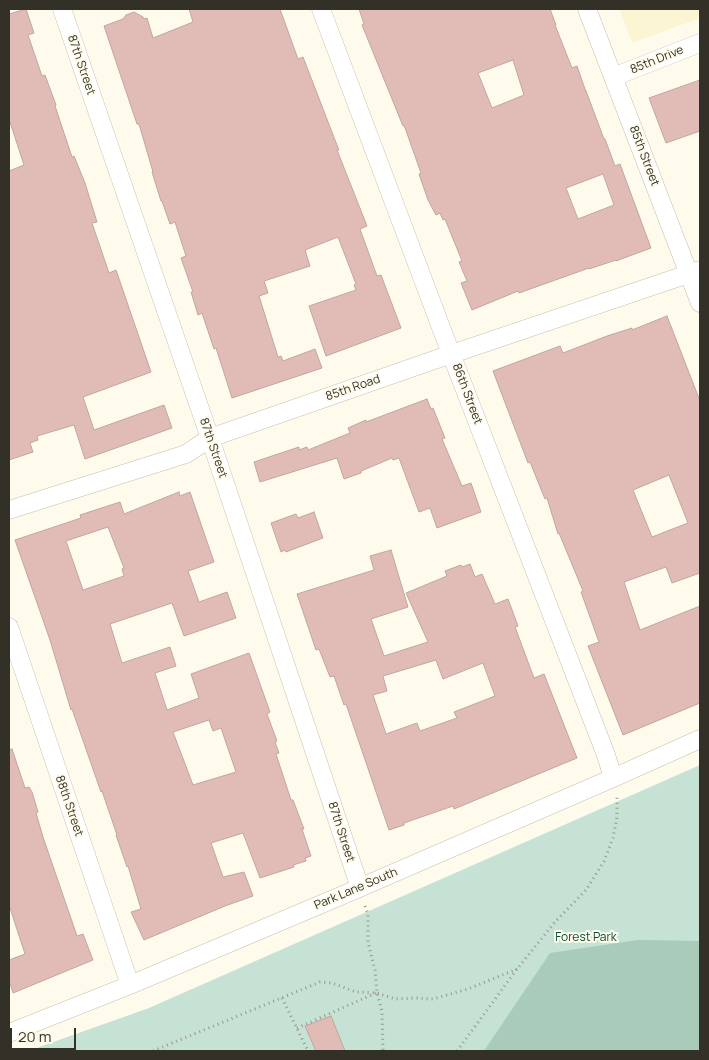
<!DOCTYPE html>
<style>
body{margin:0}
#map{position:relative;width:709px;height:1060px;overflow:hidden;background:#fefbed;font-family:Manrope,sans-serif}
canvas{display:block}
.frame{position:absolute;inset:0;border:10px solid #333127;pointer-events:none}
.scale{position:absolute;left:10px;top:1028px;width:66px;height:22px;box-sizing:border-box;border:2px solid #333127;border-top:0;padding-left:6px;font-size:15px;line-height:18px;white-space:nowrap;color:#333127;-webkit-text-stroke:4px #fefbed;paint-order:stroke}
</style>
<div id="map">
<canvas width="709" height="1060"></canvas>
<div class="frame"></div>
<div class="scale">20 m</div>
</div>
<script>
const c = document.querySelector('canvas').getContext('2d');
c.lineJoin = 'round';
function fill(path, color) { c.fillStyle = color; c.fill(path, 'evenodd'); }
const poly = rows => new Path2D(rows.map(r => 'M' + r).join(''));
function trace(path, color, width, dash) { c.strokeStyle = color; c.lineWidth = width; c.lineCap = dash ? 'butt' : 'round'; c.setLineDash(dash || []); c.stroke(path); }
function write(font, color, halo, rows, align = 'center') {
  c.font = font + ' Manrope,sans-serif'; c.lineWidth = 4; c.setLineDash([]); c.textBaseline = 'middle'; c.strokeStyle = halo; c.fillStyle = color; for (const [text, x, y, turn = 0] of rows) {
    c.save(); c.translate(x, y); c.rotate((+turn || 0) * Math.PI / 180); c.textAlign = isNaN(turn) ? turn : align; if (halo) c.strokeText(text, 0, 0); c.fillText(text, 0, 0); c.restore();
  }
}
const built = poly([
 [619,9,700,9,700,18,632,43]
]);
const green = poly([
 [700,765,700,1051,28,1051,149,1008]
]);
const forest = poly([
 [638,940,700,941,700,1051,484,1051,550,953]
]);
const building = poly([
 [26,9,34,33,28,35,42,76,45,75,56,105,55,106,72,157,74,156,85,183,97,222,92,223,109,273,116,270,151,372,83,397,94,430,164,405,172,428,85,459,74,425,37,436,38,440,30,443,33,452,9,460,9,171,24,165,9,119,9,14,26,9],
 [189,9,280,9,298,59,303,57,335,140,339,150,337,150,367,226,360,229,377,276,381,275,401,328,326,356,309,306,356,290,354,285,356,284,338,237,305,250,310,266,264,281,268,293,259,296,278,357,281,356,283,361,315,349,322,368,232,398,216,348,214,349,202,313,198,315,191,292,193,292,181,258,186,256,175,222,170,224,162,201,161,201,152,172,153,172,139,124,137,124,104,26,123,19,126,15,134,12,143,17,144,19,147,18,153,38,193,22,189,9],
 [359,9,550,9,556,25,555,25,572,68,577,66,586,92,586,91,604,139,605,139,615,166,620,164,651,248,616,261,616,260,589,269,589,268,519,293,518,291,472,310,461,283,467,281,459,262,462,261,445,219,443,220,440,213,436,215,428,200,419,174,421,173,404,125,403,126,362,25,364,24,359,9],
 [513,60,524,95,492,108,478,73,513,60],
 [603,174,614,205,578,219,566,188,603,174],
 [700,80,700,131,666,143,649,98,700,80],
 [667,316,700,401,700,573,672,583,666,567,624,582,640,630,700,606,700,703,623,735,588,646,599,642,581,592,583,591,559,533,558,534,547,498,545,499,530,462,528,463,493,371,560,346,563,353,607,336,632,328,632,330,667,316],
 [669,475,688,523,652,537,633,490,669,475],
 [427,399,431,409,433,408,445,438,442,439,462,486,471,483,481,512,437,528,430,508,419,512,399,458,393,460,392,458,361,471,361,473,344,479,337,458,260,482,254,462,299,447,299,450,307,447,308,450,350,433,348,428,366,420,366,422,427,399],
 [179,492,180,496,190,492,214,562,188,571,199,602,227,592,236,618,184,636,172,603,110,624,122,663,170,647,176,666,155,673,167,710,199,698,191,674,249,653,270,712,267,714,277,741,275,742,279,753,276,754,291,800,293,800,304,829,302,829,311,856,305,858,306,861,293,865,294,867,260,878,243,833,211,843,223,877,244,872,253,896,225,906,144,940,131,912,141,909,128,866,127,867,116,835,117,835,102,791,101,792,72,709,71,710,50,640,15,540,81,518,80,515,120,502,124,514,179,492],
 [108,527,124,568,122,569,124,576,83,590,66,541,108,527],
 [209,720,213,731,221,728,236,772,193,785,173,732,209,720],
 [314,512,323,538,286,552,285,550,281,552,271,523,296,514,298,518,314,512],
 [391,550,408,607,371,619,384,656,428,642,406,593,447,576,445,571,461,565,462,567,470,564,475,577,482,574,495,604,508,599,518,626,515,627,534,678,544,674,577,758,454,809,453,806,404,823,404,825,389,830,346,704,344,705,334,676,330,677,319,649,316,650,297,594,374,570,370,556,391,550],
 [436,660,443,679,483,663,495,696,454,712,457,718,420,731,417,723,386,734,373,695,387,691,383,676,436,660],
 [12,749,25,788,29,787,32,792,38,812,36,813,43,837,77,936,83,934,93,960,13,993,9,980,9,960,25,954,9,905,9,750,12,749],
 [331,1016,345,1051,316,1051,305,1026,331,1016]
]);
const path = poly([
 [365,906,368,914,368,942,375,970,377,993,382,1011,383,1051],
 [282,998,308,1051],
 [297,1028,376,993],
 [153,1051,320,982,332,983,356,992,377,993,395,999,415,998,433,999,468,989,517,969],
 [457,1051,517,969,555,922,586,890,604,861,613,838,617,817,617,797]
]);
const minor = poly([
 [62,9,210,438,360,888],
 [321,9,445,338,606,755,613,778],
 [587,9,700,303],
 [613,77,700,43],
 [9,510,186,454,210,438,437,359,700,270],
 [9,627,130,985],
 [9,1033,130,985,343,895,613,778,700,739]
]);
const streetNames = [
 ["85th Drive",657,60,-22],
 ["87th Street",81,65,71],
 ["85th Street",644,156,69],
 ["85th Road",353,388,-19],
 ["86th Street",467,394,69],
 ["87th Street",213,448,71],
 ["88th Street",69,806,71],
 ["87th Street",341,832,72],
 ["Park Lane South",356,889,-23]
];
const parkNames = [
 ["Forest Park",586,938]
];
fill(built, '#fbf5d4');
fill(green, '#c5e2d4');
fill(forest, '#a8cbba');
fill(building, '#e1bcb6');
trace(building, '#c0a5a1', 1);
trace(minor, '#c5c0a9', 19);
trace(path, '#99968a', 3, [1, 4]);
trace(minor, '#fff', 18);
write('12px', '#333127', '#fefbed', streetNames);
write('12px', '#084c35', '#fefbed', parkNames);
</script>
